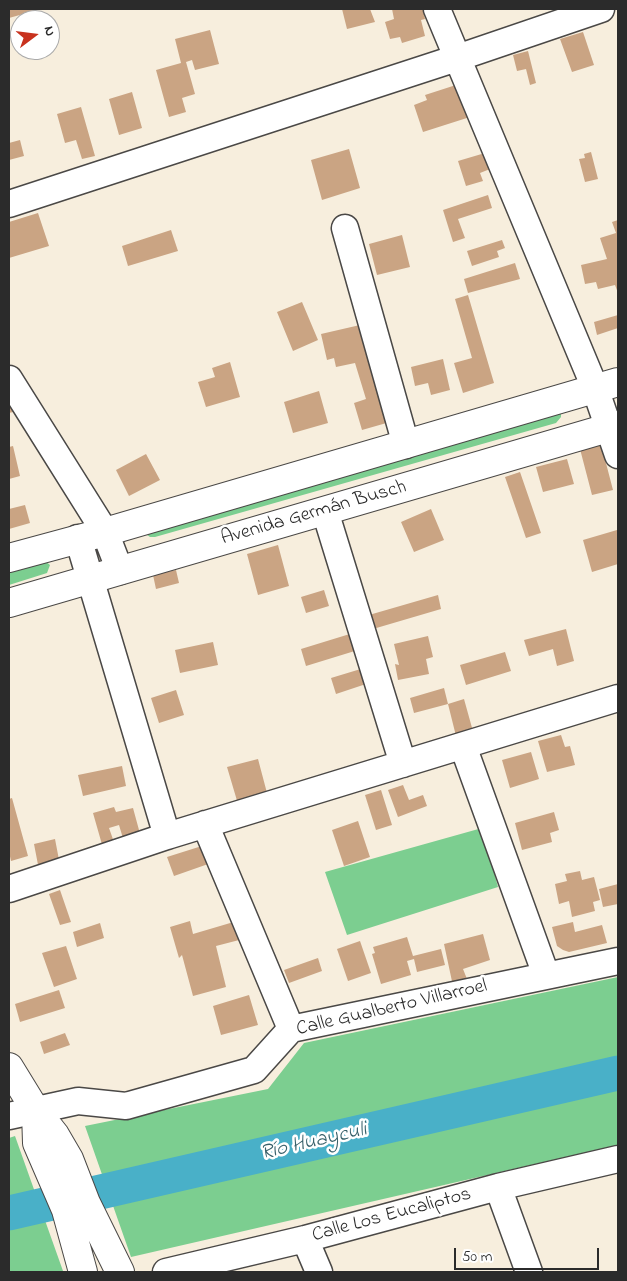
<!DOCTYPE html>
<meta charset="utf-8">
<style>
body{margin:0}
#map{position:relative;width:627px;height:1281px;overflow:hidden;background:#f7eedd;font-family:"Indie Flower",sans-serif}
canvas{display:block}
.frame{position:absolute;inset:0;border:10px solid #2b2b2b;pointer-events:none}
.north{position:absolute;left:10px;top:10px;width:50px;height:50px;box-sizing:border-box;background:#fff;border:1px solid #aaa;border-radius:50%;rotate:75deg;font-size:14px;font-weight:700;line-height:20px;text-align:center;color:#2b2b2b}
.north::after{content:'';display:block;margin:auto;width:18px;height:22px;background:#c8321e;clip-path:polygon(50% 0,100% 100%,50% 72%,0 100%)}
.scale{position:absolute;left:454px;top:1248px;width:145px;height:22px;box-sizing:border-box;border:2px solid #2b2b2b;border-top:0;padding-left:6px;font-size:15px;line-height:18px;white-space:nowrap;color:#2b2b2b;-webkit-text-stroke:4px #fff;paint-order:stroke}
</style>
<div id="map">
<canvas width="627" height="1281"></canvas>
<div class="frame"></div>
<div class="north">N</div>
<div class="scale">50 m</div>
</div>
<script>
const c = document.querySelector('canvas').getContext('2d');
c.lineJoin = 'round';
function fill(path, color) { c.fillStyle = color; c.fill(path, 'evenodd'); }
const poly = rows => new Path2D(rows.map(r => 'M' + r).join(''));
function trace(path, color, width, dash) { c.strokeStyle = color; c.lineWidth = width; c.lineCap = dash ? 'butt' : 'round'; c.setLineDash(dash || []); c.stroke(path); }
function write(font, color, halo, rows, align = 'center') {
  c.font = font + ' "Indie Flower",sans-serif'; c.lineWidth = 5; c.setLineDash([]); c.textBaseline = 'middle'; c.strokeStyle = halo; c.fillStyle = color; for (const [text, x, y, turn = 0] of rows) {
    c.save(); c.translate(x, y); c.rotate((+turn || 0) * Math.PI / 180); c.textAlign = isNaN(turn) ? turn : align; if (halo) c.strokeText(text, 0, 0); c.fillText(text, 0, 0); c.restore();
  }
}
const green = poly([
 [561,413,561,417,556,423,155,537,150,537,143,532],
 [44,560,50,565,47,573,9,585,9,568],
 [482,828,498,887,347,935,325,872],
 [618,977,618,1145,131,1257,85,1126,268,1089,304,1043],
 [15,1136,63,1271,56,1272,9,1272,9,1138]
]);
const river = poly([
 [9,1213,618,1073]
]);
const building = poly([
 [9,9,41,9,9,18],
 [342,9,370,9,375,22,347,29],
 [392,9,423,9,425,19,421,20,425,36,402,43,400,37,390,39,385,22,394,19],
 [210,30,219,64,195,70,192,60,186,62,195,94,182,98,186,112,169,117,156,70,181,63,175,39],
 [583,32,594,65,572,72,560,39],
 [528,51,536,83,530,85,526,69,517,71,513,55],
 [459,84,470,117,423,132,414,105,427,100,425,95],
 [132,92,142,128,119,135,109,99],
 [81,107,95,156,82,159,76,140,65,143,57,114],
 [20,140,24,156,9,160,9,143],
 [349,149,360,188,322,200,311,160],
 [591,152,598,179,585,182,579,159,585,158,584,154],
 [485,153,490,169,480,173,483,181,466,186,458,161],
 [488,195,492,208,458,219,465,238,453,242,443,210],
 [38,213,49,246,9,258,9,222],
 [618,220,618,293,615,285,598,289,596,282,585,284,581,265,607,259,600,238,616,233,612,222],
 [171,230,178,251,128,266,122,246],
 [402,235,410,267,377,275,369,244],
 [502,240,505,248,497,251,499,257,472,266,467,251],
 [515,263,520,279,468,293,464,279],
 [468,295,494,383,463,393,454,363,472,358,455,299],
 [302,302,318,340,293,351,277,312],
 [618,315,618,328,597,335,594,322],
 [360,325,397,420,362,430,354,403,366,399,355,363,336,367,334,358,327,360,321,334],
 [443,359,450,390,431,395,428,383,415,386,411,367],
 [230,362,240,397,206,407,198,382,215,377,212,368],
 [319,391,328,423,293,433,284,402],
 [9,400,10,400,13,412,9,413],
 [601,444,613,490,592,495,580,449],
 [13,446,20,476,9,479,9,447],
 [146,454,160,480,129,496,116,470],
 [567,459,574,484,543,492,536,467],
 [520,472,541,533,526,538,505,477],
 [25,505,30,523,9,529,9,509],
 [431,509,444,540,414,552,401,522],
 [617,530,618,564,592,572,583,540],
 [278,545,289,586,258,595,247,554],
 [176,570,179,583,156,589,153,575],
 [324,590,329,606,306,613,301,597],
 [438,595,441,609,373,629,369,615],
 [566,629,574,661,557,666,553,649,529,656,524,640],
 [353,633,358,650,306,666,301,649],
 [428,636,433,657,426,659,429,674,398,680,395,664,399,665,394,644],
 [213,642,218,665,180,673,175,650],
 [505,652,511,671,466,685,460,665],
 [364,668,369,683,336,694,331,678],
 [444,688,448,704,414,713,410,698],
 [176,690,184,715,159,723,151,698],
 [464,699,474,735,457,740,448,704],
 [561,735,565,747,570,746,575,765,547,772,538,741],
 [531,752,539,779,510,788,502,760],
 [258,759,267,793,238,804,227,767],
 [122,766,126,786,83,796,78,775],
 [403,785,409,800,423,795,427,806,398,817,388,790],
 [381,790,392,825,376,830,365,795],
 [12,798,28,856,11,861,9,852,9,799],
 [114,807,116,812,133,808,142,841,125,845,119,825,109,828,115,845,103,848,93,813],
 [554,812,559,830,550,833,552,842,522,850,515,823],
 [358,821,370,857,344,866,332,830],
 [55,839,60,865,39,870,34,844],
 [205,845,211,863,174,876,167,857],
 [580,871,582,880,594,877,600,900,593,902,595,911,572,917,569,901,559,904,555,884,567,881,565,874],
 [618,884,618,904,603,907,599,889],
 [60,890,71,922,60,925,49,894],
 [190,921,193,934,237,921,243,939,216,946,226,987,193,996,182,955,179,958,170,927],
 [573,922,575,932,602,925,607,943,569,952,563,950,557,946,552,927],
 [100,923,104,938,77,947,73,932],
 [483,934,490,960,463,969,467,979,453,986,444,944],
 [407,937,413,956,441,949,445,965,417,972,414,959,407,961,411,975,381,984,372,954,375,953,373,947],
 [360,941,371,973,348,981,337,949],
 [66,946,77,979,54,987,42,953],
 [318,958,322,971,289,983,284,970],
 [59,990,65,1008,20,1022,15,1004],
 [249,995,258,1025,221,1035,213,1006],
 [65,1033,70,1045,44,1054,40,1042]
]);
const minor = poly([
 [437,9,595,388,618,455],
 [9,204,457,58,601,9],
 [345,228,406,445],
 [9,379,105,532,120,571],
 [325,511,403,764],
 [78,538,167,836],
 [463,746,546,975],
 [205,824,291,1029],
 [9,889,167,836,618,698],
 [9,1116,78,1101,126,1106,254,1070,291,1029,618,961],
 [498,1187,529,1272],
 [305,1239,319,1272],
 [166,1272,305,1239,498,1187,618,1159]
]);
const major = poly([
 [9,558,105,532,618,382],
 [9,603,618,425],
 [9,1067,36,1111],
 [83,1272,66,1210,37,1143,36,1111,55,1135,69,1159,86,1203,120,1272]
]);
const streetNames = [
 ["Avenida Germán Busch",314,514,-16],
 ["Calle Gualberto Villarroel",392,1009,-13],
 ["Calle Los Eucaliptos",392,1216,-15]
];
const waterNames = [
 ["Río Huayculi",314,1143,-13]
];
fill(green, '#7cce90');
trace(river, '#49b0c8', 35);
fill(building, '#caa483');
trace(minor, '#4a4846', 29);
trace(major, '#4a4846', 30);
trace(minor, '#fff', 26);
trace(major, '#fff', 28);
write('20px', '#2b2b2b', '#fff', streetNames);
write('italic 21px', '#37606a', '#fff', waterNames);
</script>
